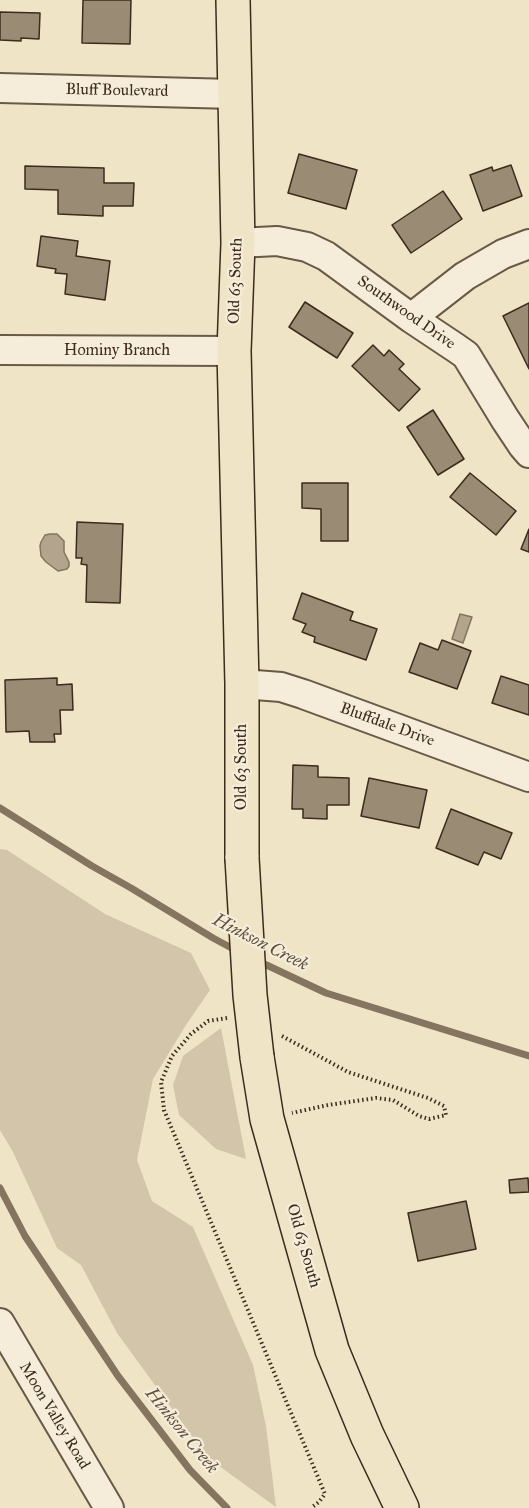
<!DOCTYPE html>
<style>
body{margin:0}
canvas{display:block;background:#f0e4c6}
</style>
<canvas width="529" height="1508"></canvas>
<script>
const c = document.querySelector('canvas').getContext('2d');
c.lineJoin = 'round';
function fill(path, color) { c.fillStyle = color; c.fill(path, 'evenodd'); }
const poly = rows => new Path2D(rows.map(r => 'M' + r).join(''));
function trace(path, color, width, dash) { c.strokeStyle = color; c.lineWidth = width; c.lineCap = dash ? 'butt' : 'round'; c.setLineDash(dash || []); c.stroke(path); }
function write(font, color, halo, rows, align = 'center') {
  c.font = font + ' "IM FELL Great Primer",serif'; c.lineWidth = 4.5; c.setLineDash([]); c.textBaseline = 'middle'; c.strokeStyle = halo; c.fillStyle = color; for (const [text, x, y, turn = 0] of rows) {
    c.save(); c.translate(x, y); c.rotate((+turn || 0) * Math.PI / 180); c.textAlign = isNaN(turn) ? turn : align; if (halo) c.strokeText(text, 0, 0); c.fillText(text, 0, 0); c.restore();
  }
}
const green = poly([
 [0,849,7,850,105,914,191,953,210,990,186,1025,153,1079,137,1160,152,1201,193,1227,253,1365,266,1426,276,1507,208,1458,117,1333,81,1265,57,1248,13,1152,0,1130],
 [221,1028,246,1159,216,1149,179,1115,173,1085,183,1056]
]);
const water = poly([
 [50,534,57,534,64,541,64,552,69,562,69,566,67,569,58,571,46,562,41,556,40,546,41,542,45,535,50,534],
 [460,614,472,617,463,643,452,639,460,614]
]);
const stream = poly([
 [0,808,92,866,131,888,213,938,237,951],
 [258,961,326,993,529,1056],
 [0,1188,25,1236,118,1376,190,1470,227,1508]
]);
const building = poly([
 [83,0,131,0,130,44,82,43,83,0],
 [0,12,40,13,39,39,21,38,21,41,0,40,0,12],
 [299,154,357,170,346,209,288,193,299,154],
 [511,165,522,196,483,211,470,175,492,167,493,171,511,165],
 [25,166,104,168,104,183,134,183,133,206,103,206,103,216,58,214,58,190,25,189,25,166],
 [443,191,462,219,411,253,392,225,443,191],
 [41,236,78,241,76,256,110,261,105,300,65,294,67,274,55,273,56,269,37,266,41,236],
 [305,302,353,333,337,358,289,327,305,302],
 [529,303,529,369,503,316,529,303],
 [373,345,384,356,389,350,404,364,399,369,420,389,399,411,352,366,373,345],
 [433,410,464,459,438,475,407,427,433,410],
 [470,473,516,511,496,535,450,497,470,473],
 [302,483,348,483,348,541,321,541,321,509,302,508,302,483],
 [77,522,123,524,120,603,86,602,87,565,81,564,82,558,76,558,77,522],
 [529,529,529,552,521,549,529,529],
 [302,593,353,612,350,620,377,629,366,660,314,642,315,637,302,632,306,624,293,619,302,593],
 [442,640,471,651,457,689,409,672,420,643,438,650,442,640],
 [501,676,529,685,529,715,492,703,501,676],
 [57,678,57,685,72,684,73,710,60,710,61,734,54,734,55,742,30,742,29,731,6,732,5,680,57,678],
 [293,765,318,766,318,777,349,778,349,805,327,805,327,819,303,818,303,809,292,809,293,765],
 [369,778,427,790,419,828,361,816,369,778],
 [451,809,512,833,501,859,484,852,478,865,436,848,451,809],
 [528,1178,529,1192,510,1193,509,1180,528,1178],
 [466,1201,476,1249,418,1261,408,1213,466,1201]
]);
const path = poly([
 [227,1018,208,1021,191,1034,172,1056,161,1082,164,1110,325,1494,319,1502,311,1508],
 [282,1036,348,1072,428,1098,444,1106,446,1115,429,1119,419,1116,393,1100,376,1098,328,1105,292,1113]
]);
const minor = poly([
 [0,88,234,94],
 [238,243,277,241,307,247,326,256,411,318,456,348,466,355,505,419,523,446,529,453],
 [411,318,465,276,503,254,529,244],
 [0,350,234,351],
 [242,684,281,687,303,694,529,777],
 [0,1323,109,1508]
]);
const major = poly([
 [233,0,238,243,234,351,242,684,242,858],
 [257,1057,267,1119,332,1350,367,1435,402,1508]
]);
const majorBridge = poly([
 [242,858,250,995,257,1057]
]);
const streetNames = [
 ["Bluff Boulevard",117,91,1],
 ["Old 63 South",236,281,-88],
 ["Southwood Drive",406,313,35],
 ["Hominy Branch",117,351],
 ["Bluffdale Drive",387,725,20],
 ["Old 63 South",242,767,-90],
 ["Old 63 South",303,1246,74],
 ["Moon Valley Road",54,1416,59]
];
const waterNames = [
 ["Hinkson Creek",260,943,27],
 ["Hinkson Creek",181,1431,51]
];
fill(green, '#d2c5a9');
fill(water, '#b3a58d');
trace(water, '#847460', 1.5);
trace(stream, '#847460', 7);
fill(building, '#9a8b75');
trace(building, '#3d2b1d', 1.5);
trace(minor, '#6a5947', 32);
trace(major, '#3d2b1d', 36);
trace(path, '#3d2b1d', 4, [1.5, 3]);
trace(minor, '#f5edda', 28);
trace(major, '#f0e4c6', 33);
trace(majorBridge, '#3d2b1d', 36, []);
trace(majorBridge, '#f0e4c6', 33);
write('16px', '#3d2b1d', '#f5edda', streetNames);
write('italic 18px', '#60503f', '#f5edda', waterNames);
</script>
